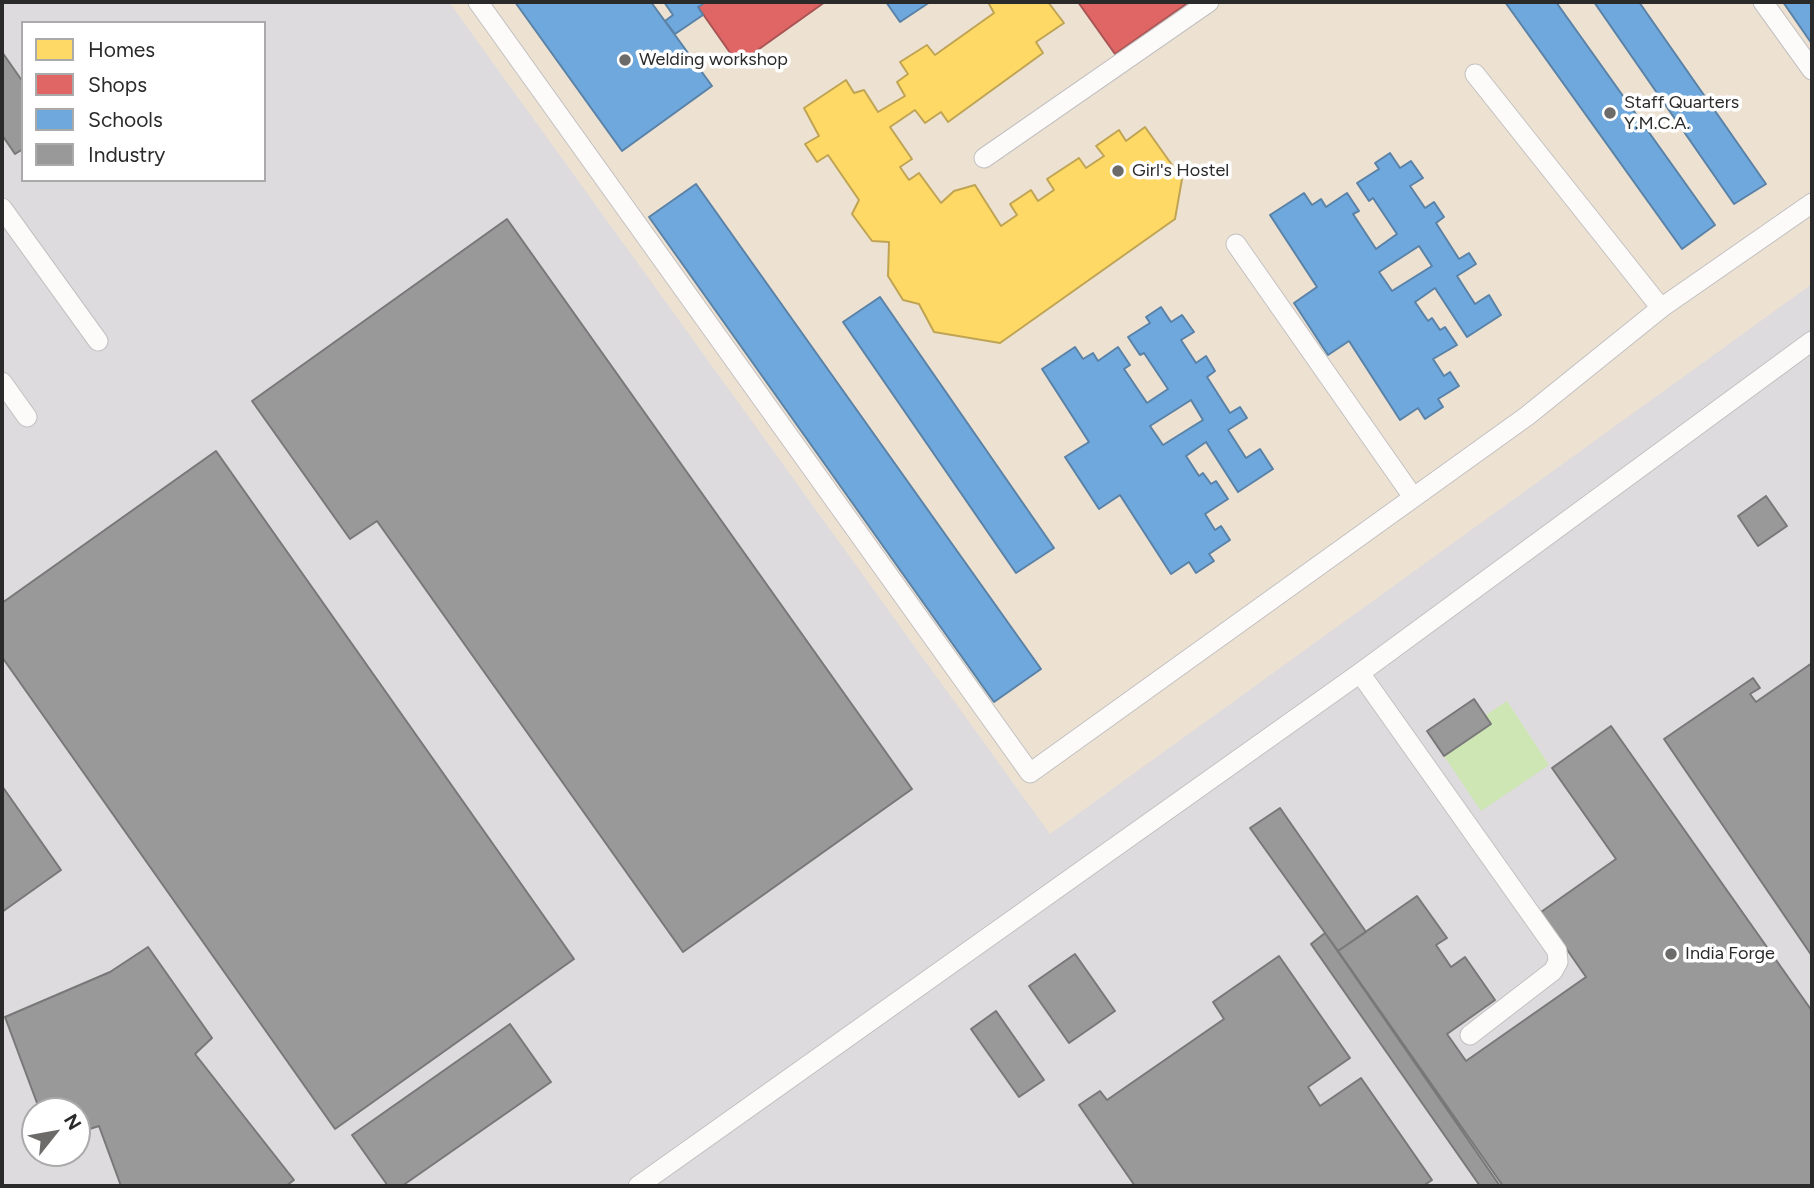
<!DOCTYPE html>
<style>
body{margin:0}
#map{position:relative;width:1814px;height:1188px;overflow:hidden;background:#e9e3de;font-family:Figtree,sans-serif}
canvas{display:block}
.frame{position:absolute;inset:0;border:4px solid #2a2a2a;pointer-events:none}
.legend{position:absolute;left:21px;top:21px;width:245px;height:161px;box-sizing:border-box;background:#fff;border:2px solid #aaa;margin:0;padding:9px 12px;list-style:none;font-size:21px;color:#2a2a2a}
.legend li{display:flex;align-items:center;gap:14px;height:35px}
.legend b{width:35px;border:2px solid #aaa}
.north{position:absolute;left:21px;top:1097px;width:70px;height:70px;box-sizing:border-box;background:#fff;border:2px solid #aaa;border-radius:50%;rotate:59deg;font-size:19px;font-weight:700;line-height:28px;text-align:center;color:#2a2a2a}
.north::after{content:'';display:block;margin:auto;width:24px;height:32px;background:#6d6b69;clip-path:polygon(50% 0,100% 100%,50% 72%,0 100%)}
</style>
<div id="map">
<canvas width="1814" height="1188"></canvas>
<div class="frame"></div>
<ul class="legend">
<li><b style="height:19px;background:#ffd966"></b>Homes</li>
<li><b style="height:19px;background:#e06666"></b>Shops</li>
<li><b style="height:19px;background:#6fa8dc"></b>Schools</li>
<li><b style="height:19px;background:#999"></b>Industry</li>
</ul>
<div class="north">N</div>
</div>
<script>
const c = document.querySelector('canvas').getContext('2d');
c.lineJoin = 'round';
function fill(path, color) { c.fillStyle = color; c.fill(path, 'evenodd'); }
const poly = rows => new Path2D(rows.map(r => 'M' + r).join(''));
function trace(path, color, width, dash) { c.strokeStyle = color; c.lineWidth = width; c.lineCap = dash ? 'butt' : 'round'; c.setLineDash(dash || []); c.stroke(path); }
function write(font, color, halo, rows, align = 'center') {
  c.font = font + ' Figtree,sans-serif'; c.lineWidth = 7; c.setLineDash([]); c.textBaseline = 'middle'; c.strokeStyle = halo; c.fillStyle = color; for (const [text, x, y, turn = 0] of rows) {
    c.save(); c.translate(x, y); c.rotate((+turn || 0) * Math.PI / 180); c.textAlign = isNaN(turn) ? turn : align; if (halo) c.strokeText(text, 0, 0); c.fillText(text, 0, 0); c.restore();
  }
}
const industrial = poly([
 [2,2,1812,2,1812,1186,2,1186],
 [23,23,264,23,264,180,23,180],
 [35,1111,77,1111,77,1153,35,1153]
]);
const education = poly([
 [449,2,1812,2,1812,284,1050,834]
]);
const green = poly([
 [1507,701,1549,765,1481,811,1444,756,1491,724,1486,715]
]);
const homes = poly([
 [988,2,1048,2,1064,23,1036,42,1043,53,948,122,941,112,925,123,915,110,890,127,912,159,900,167,909,180,919,173,941,203,954,191,975,185,1001,226,1017,215,1010,204,1031,190,1038,201,1054,190,1047,179,1079,158,1086,168,1104,156,1096,146,1119,130,1126,141,1145,127,1182,179,1175,219,1000,343,934,332,919,304,903,300,888,276,889,242,872,241,852,214,859,200,828,155,817,162,805,144,819,136,804,108,846,80,854,93,864,90,878,112,905,96,897,82,908,74,900,62,927,45,935,55,994,13,988,2]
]);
const shops = poly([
 [706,2,825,2,738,64,698,7,706,2],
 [1078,2,1189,2,1115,54,1078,2]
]);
const schools = poly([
 [515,2,651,2,712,86,622,151,515,2],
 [664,2,706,2,698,7,703,15,675,34,665,21,673,15,664,2],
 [886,2,930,2,900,22,886,2],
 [1505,2,1556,2,1715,225,1682,249,1505,2],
 [1594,2,1639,2,1766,184,1734,204,1594,2],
 [1783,2,1812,2,1812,44,1783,2],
 [1390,153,1400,168,1411,161,1423,178,1410,186,1425,208,1434,202,1444,217,1436,223,1459,259,1469,253,1476,264,1457,276,1475,304,1489,295,1501,315,1467,337,1435,288,1415,302,1428,321,1432,318,1440,330,1445,327,1457,345,1433,359,1444,376,1450,372,1459,386,1438,399,1443,407,1425,419,1418,408,1400,420,1349,341,1328,355,1294,303,1317,287,1270,215,1304,193,1312,205,1321,199,1326,207,1347,193,1359,211,1353,214,1376,249,1397,234,1373,198,1369,201,1357,183,1379,169,1375,163,1390,153],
 [1419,246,1432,266,1392,291,1379,272,1419,246],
 [696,184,1041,669,994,702,649,217,696,184],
 [880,297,1054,548,1016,573,843,322,880,297],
 [1161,307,1171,322,1182,315,1194,332,1181,340,1196,363,1206,356,1215,371,1207,377,1230,413,1240,407,1247,418,1228,430,1246,458,1260,449,1273,469,1238,492,1206,442,1186,456,1199,476,1203,473,1211,484,1216,481,1228,499,1205,514,1215,530,1221,526,1230,540,1209,554,1214,561,1196,573,1189,562,1171,574,1120,495,1099,509,1065,457,1089,442,1042,369,1075,347,1083,359,1093,353,1098,361,1118,347,1130,365,1124,369,1147,403,1168,389,1144,353,1140,355,1128,337,1150,323,1146,317,1161,307],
 [1191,400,1203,420,1163,445,1150,426,1191,400]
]);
const industry = poly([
 [2,52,23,82,23,149,15,154,2,135,2,52],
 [507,219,912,789,683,952,377,521,350,539,252,401,507,219],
 [216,451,574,959,335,1129,2,657,2,603,216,451],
 [1766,496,1787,526,1758,546,1738,516,1766,496],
 [1812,663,1812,956,1664,739,1753,678,1760,688,1750,694,1756,702,1812,663],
 [1474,699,1491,724,1444,756,1427,731,1474,699],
 [1611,726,1812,1011,1812,1186,1503,1186,1338,951,1417,896,1447,938,1436,945,1451,967,1465,957,1495,1000,1447,1034,1466,1061,1586,977,1541,912,1616,859,1552,768,1611,726],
 [2,786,61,870,2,912,2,786],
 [1280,808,1366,932,1338,951,1250,828,1280,808],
 [1325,933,1500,1186,1480,1186,1311,944,1325,933],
 [148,947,212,1038,195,1054,294,1180,286,1186,121,1186,99,1126,77,1133,77,1111,40,1111,5,1017,110,972,148,947],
 [1075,954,1115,1011,1069,1043,1029,986,1075,954],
 [1279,956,1350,1058,1308,1087,1320,1106,1361,1078,1432,1180,1423,1186,1135,1186,1079,1105,1100,1091,1107,1100,1224,1019,1213,1002,1279,956],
 [996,1011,1044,1080,1019,1097,971,1029,996,1011],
 [510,1024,551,1082,402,1186,388,1186,352,1135,510,1024]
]);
const lane = poly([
 [478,2,1030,773,1527,416,1661,308,1812,203],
 [1763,2,1812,70],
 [1475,74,1661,308],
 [984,158,1209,2],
 [2,208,98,341],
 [1236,244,1413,497],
 [2,382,27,417],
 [1360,673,1557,951,1558,962,1553,971,1470,1035],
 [638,1186,1360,673,1812,341]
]);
const markers = [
 [625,60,7,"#6d6b69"],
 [1610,113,7,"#6d6b69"],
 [1118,171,7,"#6d6b69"],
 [1671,954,7,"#6d6b69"]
];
const poiNames = [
 ["Welding workshop",639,60],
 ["Staff Quarters",1624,103],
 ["Y.M.C.A.",1624,124],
 ["Girl's Hostel",1132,171],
 ["India Forge",1685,954]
];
fill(industrial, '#dedbde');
fill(education, '#ede1d2');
fill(green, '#cee6b4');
fill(homes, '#ffd966');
trace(homes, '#bfa454', 2);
fill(shops, '#e06666');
trace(shops, '#a95454', 2);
fill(schools, '#6fa8dc');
trace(schools, '#5a82a7', 2);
fill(industry, '#999');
trace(industry, '#787878', 2);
trace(lane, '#c2c0c0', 21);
trace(lane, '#fcfbfa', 19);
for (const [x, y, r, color] of markers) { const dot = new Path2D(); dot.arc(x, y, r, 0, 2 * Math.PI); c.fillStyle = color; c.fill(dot); trace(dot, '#fff', 2.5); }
write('18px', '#2a2a2a', '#fff', poiNames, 'left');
</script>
